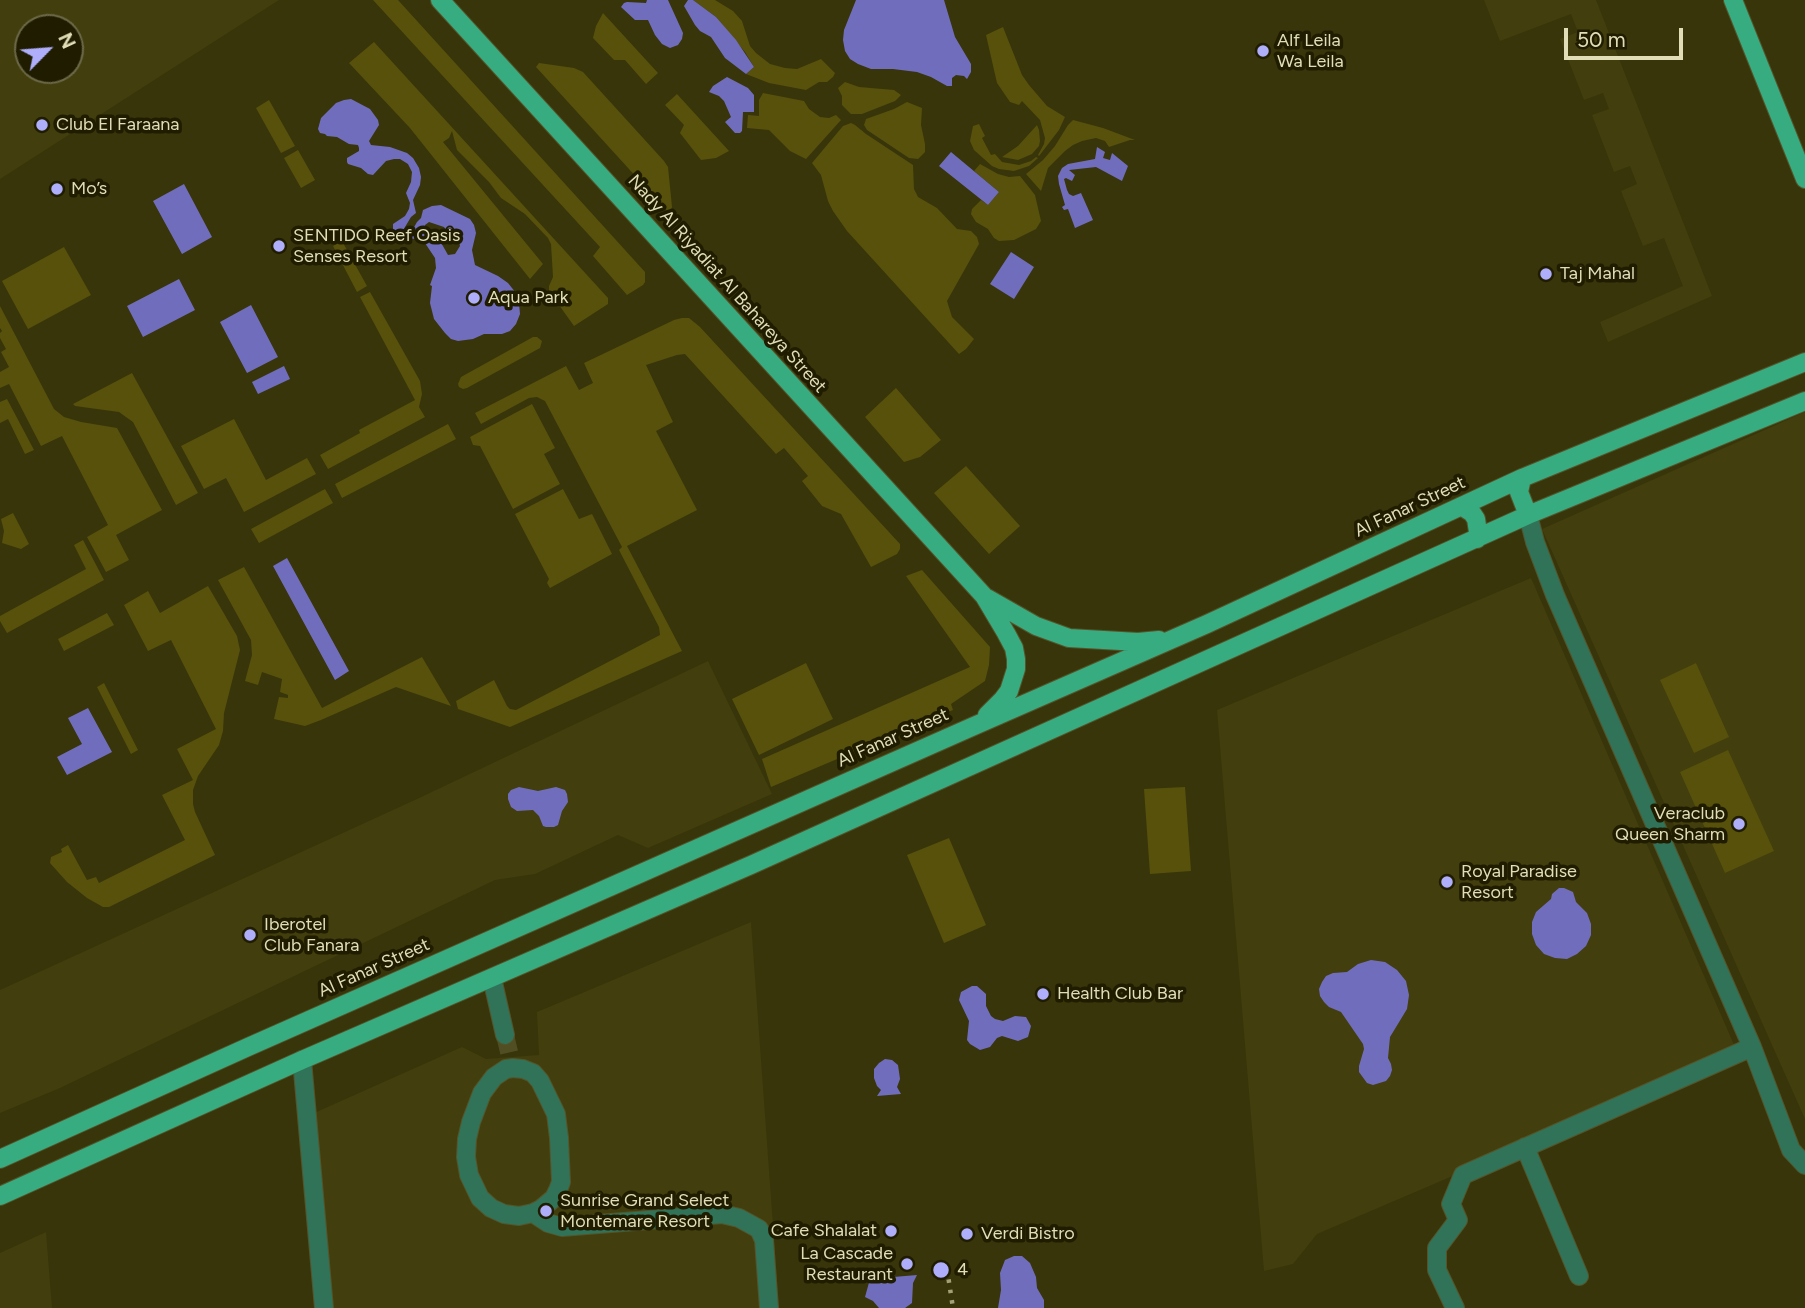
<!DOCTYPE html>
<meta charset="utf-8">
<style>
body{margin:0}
#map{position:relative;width:1805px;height:1308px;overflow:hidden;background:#38350a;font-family:Figtree,sans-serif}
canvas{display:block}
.north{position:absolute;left:14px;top:14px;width:70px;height:70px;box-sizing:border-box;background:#1f1c00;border:2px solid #6c6949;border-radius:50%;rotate:65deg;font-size:19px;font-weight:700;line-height:28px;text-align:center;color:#e0ddb7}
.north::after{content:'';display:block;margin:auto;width:24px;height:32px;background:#afaefa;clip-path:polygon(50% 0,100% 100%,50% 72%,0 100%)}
.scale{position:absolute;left:1564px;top:28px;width:119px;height:32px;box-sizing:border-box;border:4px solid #e0ddb7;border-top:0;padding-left:9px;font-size:21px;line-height:24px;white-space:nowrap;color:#e0ddb7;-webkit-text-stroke:5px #1f1c00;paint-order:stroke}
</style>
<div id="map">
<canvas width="1805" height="1308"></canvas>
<div class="north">N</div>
<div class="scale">50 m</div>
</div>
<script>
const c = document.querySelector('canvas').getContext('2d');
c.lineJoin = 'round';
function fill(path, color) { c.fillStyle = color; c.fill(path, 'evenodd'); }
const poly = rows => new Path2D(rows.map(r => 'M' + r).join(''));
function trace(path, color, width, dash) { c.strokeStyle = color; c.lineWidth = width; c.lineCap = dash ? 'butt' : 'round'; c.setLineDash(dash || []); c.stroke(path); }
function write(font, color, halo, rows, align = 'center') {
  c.font = font + ' Figtree,sans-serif'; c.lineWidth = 7; c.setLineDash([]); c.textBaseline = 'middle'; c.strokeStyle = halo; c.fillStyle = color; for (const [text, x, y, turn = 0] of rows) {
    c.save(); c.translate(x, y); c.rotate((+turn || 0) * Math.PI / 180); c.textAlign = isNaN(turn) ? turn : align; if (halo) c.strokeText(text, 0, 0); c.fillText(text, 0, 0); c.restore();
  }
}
const built = poly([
 [0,0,279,0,0,179],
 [28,28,70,28,70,70,28,70],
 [1484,0,1596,0,1712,296,1608,342,1600,322,1683,286,1664,238,1643,246,1621,191,1637,184,1630,166,1614,172,1592,115,1609,109,1603,93,1584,100,1560,39,1578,32,1571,14,1500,41],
 [1805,412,1805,1119,1542,529],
 [1531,578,1738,1054,1317,1234,1293,1264,1264,1271,1217,710],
 [708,661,772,794,648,848,618,835,535,874,495,880,60,1088,0,1113,0,990,417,799],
 [751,922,779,1308,330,1308,312,1114,462,1047,486,1059,539,1055,537,1012],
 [46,1232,52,1308,0,1308,0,1253]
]);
const green = poly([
 [373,0,398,0,645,272,645,282,643,285,627,295,593,256,600,247],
 [693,0,715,0,733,11,742,21,750,46,756,53,770,64,785,68,797,69,821,59,835,73,833,77,827,82,819,82,806,90,769,83,746,74,754,67,745,52,716,17],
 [603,13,658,73,646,84,625,60,614,60,593,38,596,26],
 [1003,27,1022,75,1029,85,1047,106,1065,117,1059,130,1039,156,1038,155,1044,144,1045,138,1040,120,1022,101,1019,105,1010,102,997,83,986,35],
 [374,42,608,298,608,304,574,326,549,291,549,286,553,277,551,244,548,238,525,214,501,198,489,182,457,150,452,131,449,138,443,142,543,264,530,279,410,128,349,63],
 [539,63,574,68,583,72,664,161,668,167,672,207,670,214,536,67],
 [845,82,859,87,894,90,901,95,895,101,862,114,851,114,842,105,842,96,838,88],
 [763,93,804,101,809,109,820,117,829,118,836,115,841,120,806,159,790,151,769,130,747,128,748,115,759,116,759,100],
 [677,94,729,151,716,158,701,160,680,133,684,125,665,105],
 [269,100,295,146,281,153,256,108],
 [907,102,922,108,921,125,925,144,925,152,918,159,909,158,867,130,864,125,866,119,894,109],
 [1073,120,1103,128,1135,140,1130,140,1109,147,1105,141,1096,138,1082,141,1073,145,1065,151,1048,168,1041,191,1026,174,1043,160,1055,146,1068,125],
 [851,123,855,125,866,134,913,165,914,189,918,197,937,208,957,229,971,231,977,237,979,244,947,301,952,317,974,339,966,349,959,354,847,231,833,211,828,201,821,175,812,163,843,126],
 [979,124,985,136,982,138,991,155,995,154,1002,162,1019,165,1031,161,1036,157,1038,158,1029,166,1014,171,999,169,992,166,974,150,970,141,973,126],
 [1037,125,1039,130,1040,141,1039,146,1032,154,1018,160,1002,157,1018,146],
 [298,150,315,180,301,188,284,158],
 [980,164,998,174,1009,177,1020,176,1035,195,1041,221,1036,229,1014,240,999,241,994,238,988,229,976,222,971,214,972,209,981,200,988,205,999,192,974,171],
 [342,241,367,286,357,292,333,246],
 [64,247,91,295,28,329,2,281],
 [370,292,420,381,422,394,419,407,425,417,328,469,320,455,360,433,359,430,415,400,360,297],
 [0,306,54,409,64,417,81,422,117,428,162,510,116,535,129,560,106,572,87,537,108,525,62,436,41,446,9,384,0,388,0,372,9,367,1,352,6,349,0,338,0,333,2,331,0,328],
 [682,318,689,318,700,327,900,544,900,549,897,554,871,567,841,514,822,506,802,481,808,476,784,448,776,454,685,354,677,355,646,365,673,422,656,431,697,510,627,546,682,651,510,727,458,709,456,701,494,680,507,706,510,709,516,710,660,635,659,627,619,550,622,547,545,401,537,397,529,398,481,424,475,413,566,366,579,390,593,383,584,363,674,320],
 [533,337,537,337,542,341,540,348,467,388,463,389,459,387,458,384,461,377],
 [132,373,198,493,176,505,133,422,119,412,75,406,73,404],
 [896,388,941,440,920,457,904,462,865,417],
 [7,399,34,450,25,454,8,419,0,423,0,402],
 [532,404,555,448,544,454,560,484,513,509,480,446,473,445,470,437],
 [234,419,266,480,307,458,316,474,244,512,226,478,204,489,181,446],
 [448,424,456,439,342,498,335,484],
 [966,466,1020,526,989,554,934,493],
 [325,489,333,503,259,543,251,529],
 [563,489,579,519,592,514,612,554,550,588,547,583,549,579,515,514],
 [13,513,29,544,21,549,2,543,4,531,1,519],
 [83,540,104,580,7,633,0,621,0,616,86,569,74,545],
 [244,567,322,708,422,657,451,706,396,687,321,720,305,726,274,719,279,697,288,698,288,695,280,692,282,679,262,672,258,685,245,681,252,655,251,640,218,580],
 [922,570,990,647,989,665,985,681,951,704,953,710,771,787,762,759,970,667,906,576],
 [208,586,237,636,240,650,224,713,223,731,219,745,198,776,193,790,193,804,195,812,215,855,109,907,103,907,87,898,67,882,50,863,51,857,62,852,61,849,68,845,87,880,96,877,99,883,185,840,162,795,193,780,177,749,216,729,171,640,148,651,124,605,148,591,160,613],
 [107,613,114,625,64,651,58,639],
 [806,663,833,719,759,755,732,699],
 [1696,663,1729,737,1694,753,1660,680],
 [104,683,138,750,131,754,97,687],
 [1728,750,1774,851,1725,873,1680,772],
 [1185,787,1191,871,1150,874,1144,789],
 [949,838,986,925,944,943,907,855]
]);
const water = poly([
 [647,0,668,0,683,33,682,39,678,45,670,48,662,44,655,35,648,20,635,20,621,7,624,3,627,2,646,3],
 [688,0,693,0,716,17,736,40,754,67,746,74,725,58,711,37,700,31,695,25,684,6],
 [856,0,944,0,955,37,971,64,971,72,967,79,964,76,956,75,952,78,952,86,947,86,931,77,917,72,893,69,871,69,858,64,850,59,845,51,843,40,844,30],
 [727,77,748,88,754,95,754,112,743,112,742,131,740,133,735,133,725,122,731,117,724,101,719,96,709,92,713,86],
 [351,99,370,109,378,120,379,125,369,141,371,145,390,147,407,153,413,158,419,168,421,177,420,185,413,200,416,213,411,217,399,237,393,236,393,224,405,216,409,209,410,203,406,193,411,182,412,172,408,164,400,159,394,159,386,161,373,175,368,174,361,168,348,164,347,162,347,158,359,151,359,148,358,145,349,144,337,137,327,136,325,134,320,133,318,129,321,118,336,103,344,100],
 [1097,147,1105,152,1103,158,1110,160,1112,153,1128,166,1122,181,1096,167,1069,170,1075,175,1072,181,1066,178,1064,179,1067,190,1069,194,1073,196,1081,193,1093,220,1075,228,1068,209,1064,210,1062,207,1065,205,1059,184,1058,176,1062,168,1068,164,1095,159],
 [951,152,999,192,988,205,939,166],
 [184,184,212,237,182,254,153,201],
 [441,205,470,219,474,225,476,233,472,250,475,265,498,276,508,283,516,293,519,303,520,314,516,324,510,331,502,334,484,334,473,339,458,341,451,339,445,333,434,319,430,303,432,286,430,285,436,268,435,258,425,243,415,239,408,238,417,222,421,218,423,210,432,206],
 [429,222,444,227,450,235,459,241,460,246,455,254,448,255,439,239,430,235,426,231,425,225],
 [1011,252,1034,267,1014,299,990,284],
 [179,279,195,310,143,337,127,306],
 [251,305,278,357,247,373,220,322],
 [284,366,290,379,258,394,252,382],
 [287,558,349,671,335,680,273,566],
 [88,708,112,752,67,775,57,757,82,744,68,718],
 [519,787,538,791,556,787,565,790,567,794,568,802,562,811,558,825,554,827,546,827,543,826,539,816,533,810,517,811,511,807,508,799,508,794,511,790],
 [1559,888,1564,888,1573,892,1576,902,1587,913,1591,924,1591,935,1586,946,1577,954,1567,959,1555,958,1544,954,1536,945,1532,934,1532,922,1536,912,1551,899,1552,894],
 [1371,960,1385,962,1397,970,1406,981,1409,995,1407,1009,1390,1037,1388,1058,1391,1064,1392,1070,1390,1076,1386,1081,1373,1085,1367,1083,1359,1072,1359,1066,1364,1049,1363,1044,1341,1012,1329,1007,1324,1002,1320,996,1319,989,1322,982,1326,976,1333,973,1347,972,1358,964],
 [972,986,977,986,986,994,986,1006,991,1016,995,1019,1003,1021,1015,1016,1026,1017,1031,1026,1028,1037,1018,1041,1002,1036,997,1038,990,1047,980,1050,970,1044,967,1040,969,1021,959,1000,961,992],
 [885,1059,892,1060,898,1065,900,1079,897,1087,901,1094,877,1096,881,1090,877,1086,874,1078,874,1069,879,1063],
 [1014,1256,1022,1256,1030,1263,1036,1277,1037,1288,1044,1300,1044,1308,998,1308,1001,1290,1000,1273,1005,1260],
 [917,1275,913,1283,912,1303,905,1308,879,1308,873,1301,865,1297,870,1279]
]);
const minorTunnel = poly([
 [505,1035,510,1056]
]);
const minor = poly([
 [1528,515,1535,542,1555,595,1752,1047,1791,1150,1805,1165],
 [492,978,505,1035],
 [302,1060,324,1308],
 [513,1068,523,1069,533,1073,540,1081,556,1114,559,1138,561,1182,558,1190,554,1198,541,1209,533,1213,519,1216,504,1214,491,1208,480,1198,469,1175,466,1157,467,1139,471,1122,482,1093,494,1077,506,1069,513,1068],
 [1525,1147,1579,1276],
 [533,1213,548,1223,562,1227,722,1214,739,1218,759,1229,764,1240,769,1308],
 [1455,1308,1437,1270,1437,1248,1458,1220,1451,1204,1463,1175,1752,1047]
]);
const major = poly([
 [440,0,984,596,1006,633,1014,648,1016,659,1016,669,1009,691,1003,699,987,715],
 [1733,0,1805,179],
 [1522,478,1519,492,1528,515],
 [1461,506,1472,513,1476,519,1478,532,1477,539],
 [987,598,1036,626,1069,638,1138,642,1159,640],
 [0,1159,248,1047,974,726,1207,624,1522,478,1805,362],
 [0,1196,302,1060,751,865,1528,515,1805,401]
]);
const rail = poly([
 [947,1269,953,1308]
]);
const markers = [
 [1263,51,7,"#afaefa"],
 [42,125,7,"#afaefa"],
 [57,189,7,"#afaefa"],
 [279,246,7,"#afaefa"],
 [1546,274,7,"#afaefa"],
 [474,298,7,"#afaefa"],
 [1739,824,7,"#afaefa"],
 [1447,882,7,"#afaefa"],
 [250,935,7,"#afaefa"],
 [1043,994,7,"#afaefa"],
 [546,1211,7,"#afaefa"],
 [891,1231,7,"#afaefa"],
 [967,1234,7,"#afaefa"],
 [907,1264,7,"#afaefa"],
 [941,1270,9,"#afaefa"]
];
const poiNames = [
 ["Alf Leila",1277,41],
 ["Wa Leila",1277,62],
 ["Club El Faraana",56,125],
 ["Mo’s",71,189],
 ["SENTIDO Reef Oasis",293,236],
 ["Senses Resort",293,257],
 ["Taj Mahal",1560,274],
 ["Aqua Park",488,298],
 ["Veraclub",1725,814,"right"],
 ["Queen Sharm",1725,835,"right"],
 ["Royal Paradise",1461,872],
 ["Resort",1461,893],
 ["Iberotel",264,925],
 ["Club Fanara",264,946],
 ["Health Club Bar",1057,994],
 ["Sunrise Grand Select",560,1201],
 ["Montemare Resort",560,1222],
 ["Cafe Shalalat",877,1231,"right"],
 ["Verdi Bistro",981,1234],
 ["La Cascade",893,1254,"right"],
 ["Restaurant",893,1275,"right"],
 ["4",957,1270]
];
const streetNames = [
 ["Nady Al Riyadiat Al Bahareya Street",727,284,48],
 ["Al Fanar Street",1410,507,-25],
 ["Al Fanar Street",893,738,-24],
 ["Al Fanar Street",374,968,-24]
];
fill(built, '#423e0d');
fill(green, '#57510c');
fill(water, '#716dbd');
trace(minorTunnel, '#514e24', 18, [18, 9]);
trace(minor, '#565329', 20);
trace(major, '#565329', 20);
trace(minor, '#307358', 18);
trace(major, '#37ac80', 18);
trace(rail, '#a3a078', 4.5, [3.5, 7]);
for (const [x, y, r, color] of markers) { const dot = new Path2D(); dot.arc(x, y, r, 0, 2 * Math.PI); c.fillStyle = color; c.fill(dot); trace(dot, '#1f1c00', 2.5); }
write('18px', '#e0ddb7', '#1f1c00', poiNames, 'left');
write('18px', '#e0ddb7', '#1f1c00', streetNames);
</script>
